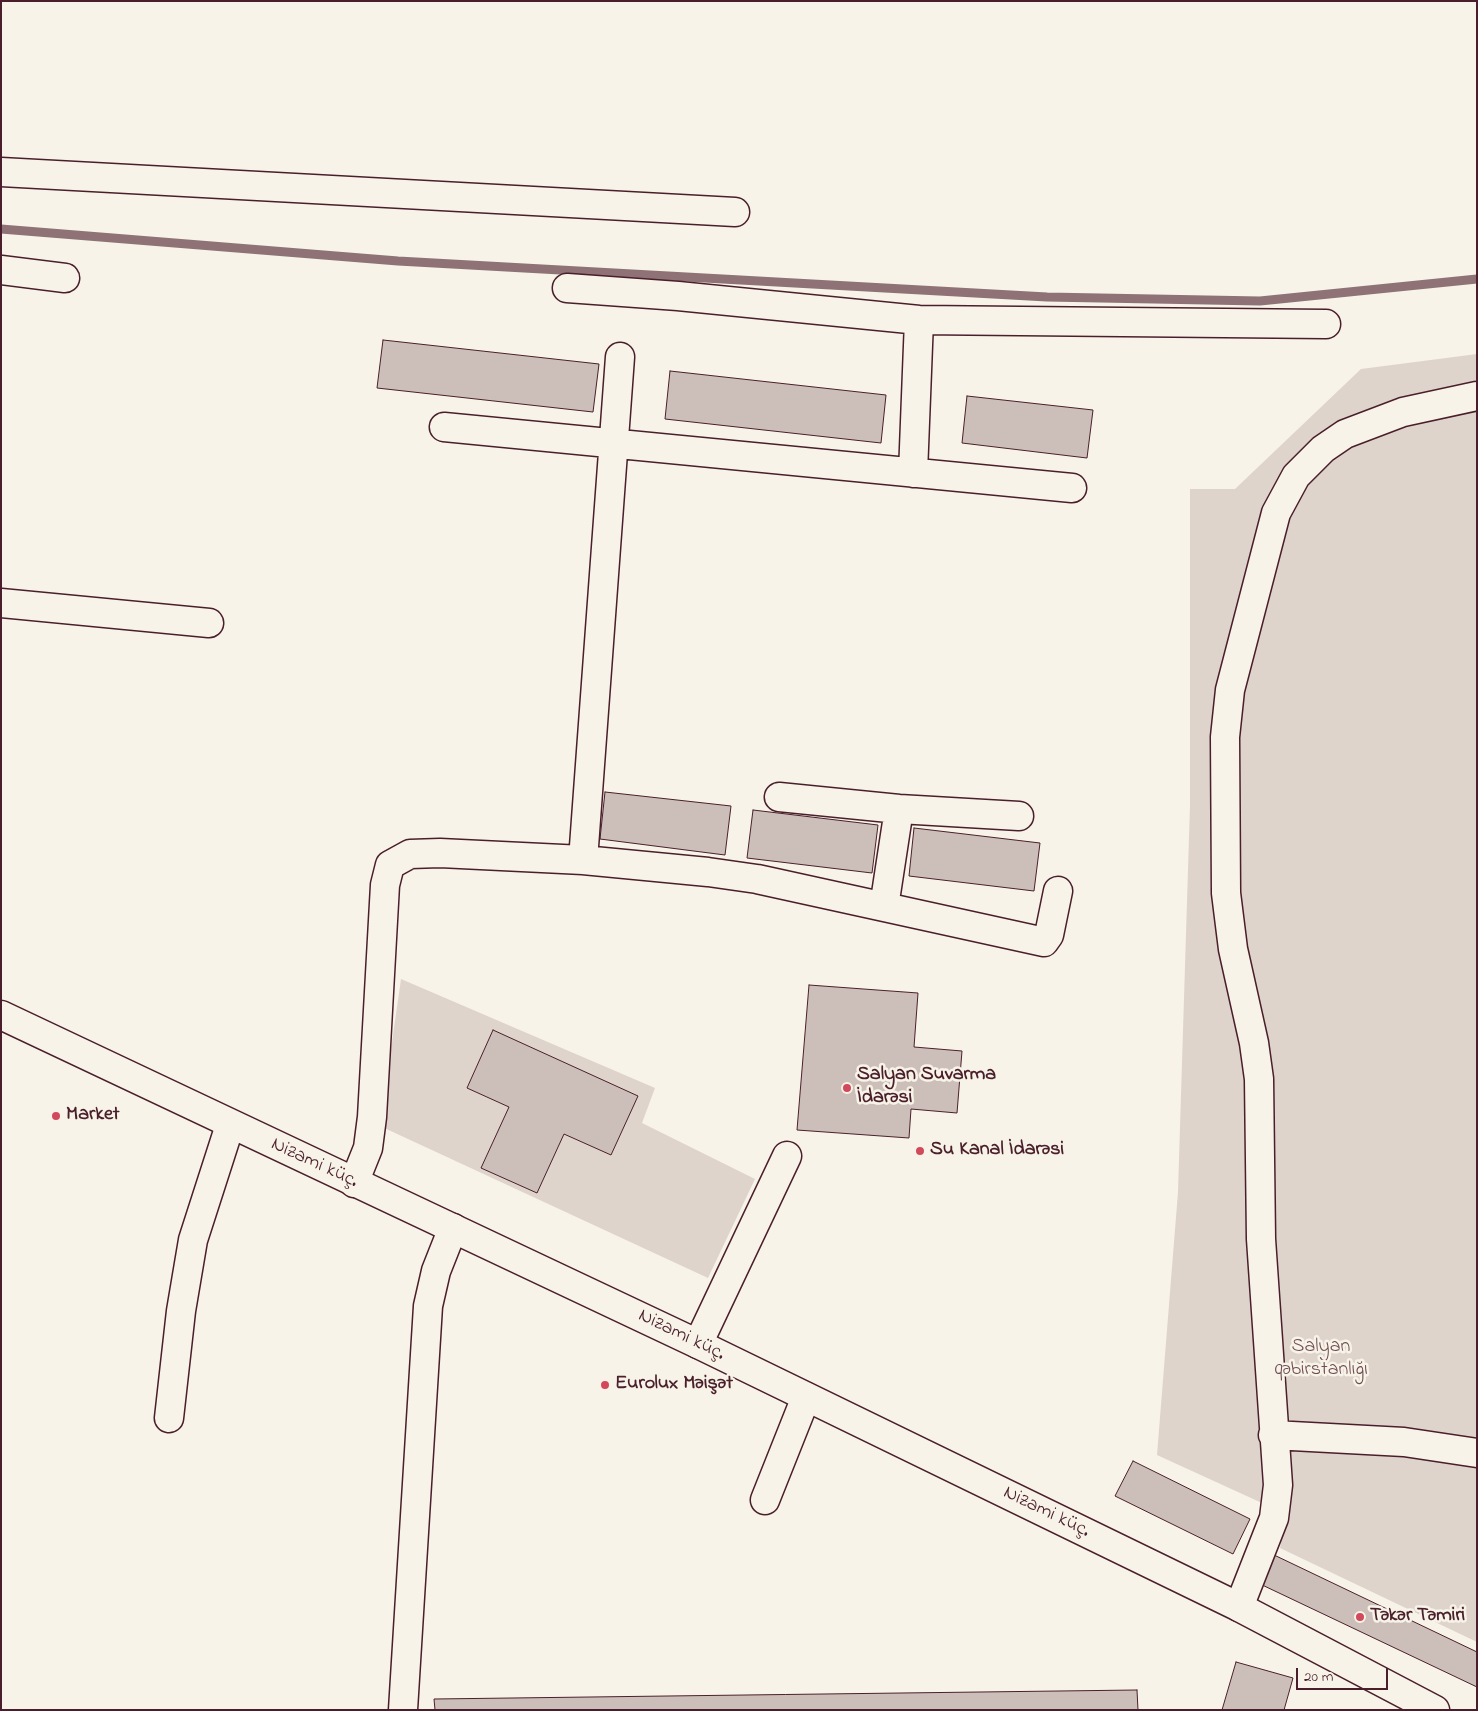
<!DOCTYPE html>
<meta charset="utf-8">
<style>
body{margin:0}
#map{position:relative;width:1478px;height:1711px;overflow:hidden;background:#f7f3e8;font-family:"Indie Flower",sans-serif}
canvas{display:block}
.frame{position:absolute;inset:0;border:2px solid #4a1f2b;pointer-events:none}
.scale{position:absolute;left:1296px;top:1668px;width:92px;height:22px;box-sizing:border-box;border:2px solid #4a1f2b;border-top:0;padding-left:6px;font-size:15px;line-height:18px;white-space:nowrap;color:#4a1f2b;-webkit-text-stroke:4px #f7f3e8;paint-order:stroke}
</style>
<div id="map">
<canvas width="1478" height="1711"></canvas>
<div class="frame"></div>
<div class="scale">20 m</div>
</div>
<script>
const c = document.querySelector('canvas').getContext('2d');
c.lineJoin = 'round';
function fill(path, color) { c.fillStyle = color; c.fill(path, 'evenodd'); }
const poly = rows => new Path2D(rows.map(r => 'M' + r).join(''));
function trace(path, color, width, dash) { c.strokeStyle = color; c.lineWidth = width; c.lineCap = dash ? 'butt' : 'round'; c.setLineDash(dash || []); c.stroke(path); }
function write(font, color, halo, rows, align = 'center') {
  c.font = font + ' "Indie Flower",sans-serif'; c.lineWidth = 5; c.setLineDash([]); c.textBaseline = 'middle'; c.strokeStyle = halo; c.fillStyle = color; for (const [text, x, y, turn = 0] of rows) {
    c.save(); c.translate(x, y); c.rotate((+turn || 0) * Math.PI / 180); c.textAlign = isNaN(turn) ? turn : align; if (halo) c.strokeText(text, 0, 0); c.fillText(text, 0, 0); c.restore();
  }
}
const green = poly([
 [1477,354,1477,1642,1280,1548,1286,1514,1157,1455,1178,1192,1190,805,1190,489,1235,489,1361,369],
 [401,979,655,1088,642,1123,755,1179,708,1278,380,1126]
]);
const stream = poly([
 [1,229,398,261,1047,297,1260,301,1477,279]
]);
const building = poly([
 [383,340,599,364,593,412,377,388,383,340],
 [670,371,886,395,881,443,665,419,670,371],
 [967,396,1093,410,1087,458,962,443,967,396],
 [605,792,731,806,725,855,600,839,605,792],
 [753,810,878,825,872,873,747,858,753,810],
 [914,828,1040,843,1034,891,909,876,914,828],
 [809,985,918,993,914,1047,962,1051,957,1113,911,1109,909,1138,797,1130,809,985],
 [493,1030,638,1096,611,1155,564,1134,537,1193,481,1168,509,1107,467,1088,493,1030],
 [1133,1461,1250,1519,1233,1554,1115,1496,1133,1461],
 [1272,1554,1477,1652,1477,1687,1258,1583,1272,1554],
 [1236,1662,1293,1678,1284,1710,1222,1710,1236,1662],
 [1137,1690,1138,1710,435,1710,434,1699,1137,1690]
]);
const minor = poly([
 [1,172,735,212],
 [1,270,65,278],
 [567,288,678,296,919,320,1326,324],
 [444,427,1072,488],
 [913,473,919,320],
 [1,603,209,623],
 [779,797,899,809,1019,816],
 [583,860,620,357],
 [884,907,899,809],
 [354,1183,368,1148,372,1117,385,885,390,865,410,854,440,853,583,860,708,872,757,879,1044,942,1049,935,1058,891],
 [698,1344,787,1156],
 [169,1418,181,1311,193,1240,230,1125],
 [1273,1435,1404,1442,1477,1453],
 [765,1500,806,1397],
 [1239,1607,1274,1518,1278,1485,1261,1239,1259,1079,1254,1043,1233,949,1226,893,1225,737,1230,690,1276,513,1296,476,1323,449,1345,434,1403,412,1477,396],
 [403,1710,428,1306,436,1271,453,1228]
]);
const major = poly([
 [1,1015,698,1344,1239,1607,1435,1710]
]);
const markers = [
 [847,1088,5,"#d1495b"],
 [56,1116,5,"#d1495b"],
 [920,1151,5,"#d1495b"],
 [605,1385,5,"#d1495b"],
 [1360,1617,5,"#d1495b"]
];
const poiNames = [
 ["Salyan Suvarma",857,1076],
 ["İdarəsi",857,1099],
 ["Market",66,1116],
 ["Su Kanal İdarəsi",930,1151],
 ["Eurolux Məişət",615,1385],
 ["Təkər Təmiri",1370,1617]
];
const streetNames = [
 ["Nizami küç.",314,1164,25],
 ["Nizami küç.",681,1336,26],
 ["Nizami küç.",1046,1513,26]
];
const parkNames = [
 ["Salyan",1321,1348],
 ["qəbirstanlığı",1321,1371]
];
fill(green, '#ded4cc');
trace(stream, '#8e7275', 9);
fill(building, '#ccbfb9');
trace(building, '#4a1f2b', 1);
trace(minor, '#4a1f2b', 31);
trace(major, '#4a1f2b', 31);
trace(minor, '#f7f3e8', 28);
trace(major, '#f7f3e8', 28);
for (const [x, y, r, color] of markers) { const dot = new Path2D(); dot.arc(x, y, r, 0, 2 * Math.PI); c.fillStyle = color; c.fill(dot); trace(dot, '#f7f3e8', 2); }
write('bold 20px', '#4a1f2b', '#f7f3e8', poiNames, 'left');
write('20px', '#4a1f2b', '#f7f3e8', streetNames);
write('20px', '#6f4c53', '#f7f3e8', parkNames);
</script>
